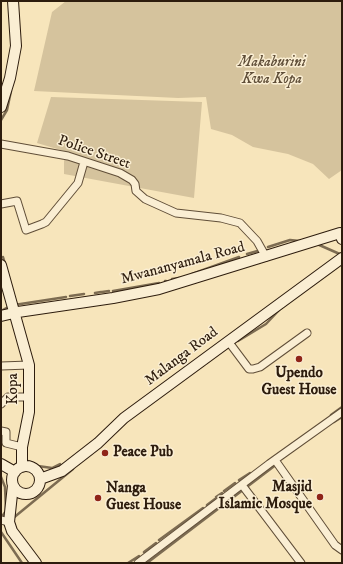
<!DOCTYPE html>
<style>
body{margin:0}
#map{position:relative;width:343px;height:564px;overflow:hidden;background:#f7e5bb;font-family:"IM FELL DW Pica",serif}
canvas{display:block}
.frame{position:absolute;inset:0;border:2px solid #2d1c0d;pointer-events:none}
</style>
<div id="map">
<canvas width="343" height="564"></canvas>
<div class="frame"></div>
</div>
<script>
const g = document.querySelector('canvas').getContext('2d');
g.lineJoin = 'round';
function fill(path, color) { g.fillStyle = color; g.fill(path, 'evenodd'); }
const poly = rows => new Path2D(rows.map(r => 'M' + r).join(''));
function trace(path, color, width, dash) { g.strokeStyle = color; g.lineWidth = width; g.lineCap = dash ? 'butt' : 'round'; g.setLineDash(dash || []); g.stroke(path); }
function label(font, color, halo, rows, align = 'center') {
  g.font = font + ' "IM FELL DW Pica",serif'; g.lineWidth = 3; g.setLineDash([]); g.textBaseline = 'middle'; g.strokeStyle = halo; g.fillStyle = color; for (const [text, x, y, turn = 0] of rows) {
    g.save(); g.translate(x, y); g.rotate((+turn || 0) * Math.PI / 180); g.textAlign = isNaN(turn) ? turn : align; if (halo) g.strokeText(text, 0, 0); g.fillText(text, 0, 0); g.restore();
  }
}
const green = poly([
 [66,1,342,1,342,170,329,179,313,164,288,154,253,147,232,135,211,129,206,97,178,98,34,91,52,12],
 [51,97,202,102,194,198,64,174,64,151,37,143]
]);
const stream = poly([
 [1,120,7,110,11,91],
 [317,244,342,255],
 [268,247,290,240,300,241],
 [247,254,261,250],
 [3,257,5,264],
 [192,274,239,257],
 [172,279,179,278],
 [165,281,166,281],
 [113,291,159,283],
 [102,292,109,291],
 [95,293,101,292],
 [70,296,84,294],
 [14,305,66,297],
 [1,311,10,306],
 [238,341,266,324,281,308],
 [331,415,342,407],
 [334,422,342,417],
 [26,460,38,466,52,468,60,464,61,468],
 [1,477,5,487,6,511,3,515],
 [239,480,250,473],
 [224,491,235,483],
 [216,497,222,493],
 [207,505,215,499],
 [12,519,73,469],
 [1,532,22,563],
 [159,540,203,508],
 [144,552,156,543],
 [128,563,139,556],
 [147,563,277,464]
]);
const street = poly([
 [1,144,68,156,120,173,132,180,135,184,136,191,145,199,176,213,221,218,240,223,257,241,266,257],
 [1,204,17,201,26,230,42,224,46,222,78,183,84,162],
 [228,341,249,369,253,369,260,367,307,333],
 [1,366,29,365],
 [1,404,8,397,30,397],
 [1,431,6,432,6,443,22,447],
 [275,460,335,545,342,550],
 [242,485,301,563],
 [1,520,9,522],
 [138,563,269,464,342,412]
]);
const secondary = poly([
 [1,107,10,78,16,46,13,1],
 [1,265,29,365,29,412,22,447,22,467],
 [1,316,18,312,113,298,159,289,340,233,342,239],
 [1,464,15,472],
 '12 480a14 14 0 1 1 28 0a14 14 0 1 1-28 0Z',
 [40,479,62,471,98,443,124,418,342,258],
 [13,485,9,522,12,531,36,563]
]);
const markers = [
 [299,359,4,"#8f2418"],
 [105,453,4,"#8f2418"],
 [320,497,4,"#8f2418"],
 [98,498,4,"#8f2418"]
];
const parkNames = [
 ["Makaburini",272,63],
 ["Kwa Kopa",272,80]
];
const streetNames = [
 ["Police Street",94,153,19],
 ["Mwananyamala Road",183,264,-15],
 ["Malanga Road",182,357,-37],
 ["Kopa",14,389,-90]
];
const poiNames = [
 ["Upendo",299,374,"center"],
 ["Guest House",299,391,"center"],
 ["Peace Pub",113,453],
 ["Masjid",312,488,"right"],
 ["Islamic Mosque",312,505,"right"],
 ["Nanga",106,489],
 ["Guest House",106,506]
];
fill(green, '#d5c39d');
trace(stream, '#7d6c52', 2.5);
trace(street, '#604e38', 9);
trace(secondary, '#2d1c0d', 12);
trace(street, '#faeed3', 7);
trace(secondary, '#faeed3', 10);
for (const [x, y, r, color] of markers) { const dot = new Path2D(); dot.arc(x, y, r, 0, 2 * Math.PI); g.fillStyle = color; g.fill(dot); trace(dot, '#faeed3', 1.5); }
label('italic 15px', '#5f4e38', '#faeed3', parkNames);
label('15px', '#2d1c0d', '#faeed3', streetNames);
label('bold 15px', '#2d1c0d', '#faeed3', poiNames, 'left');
</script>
